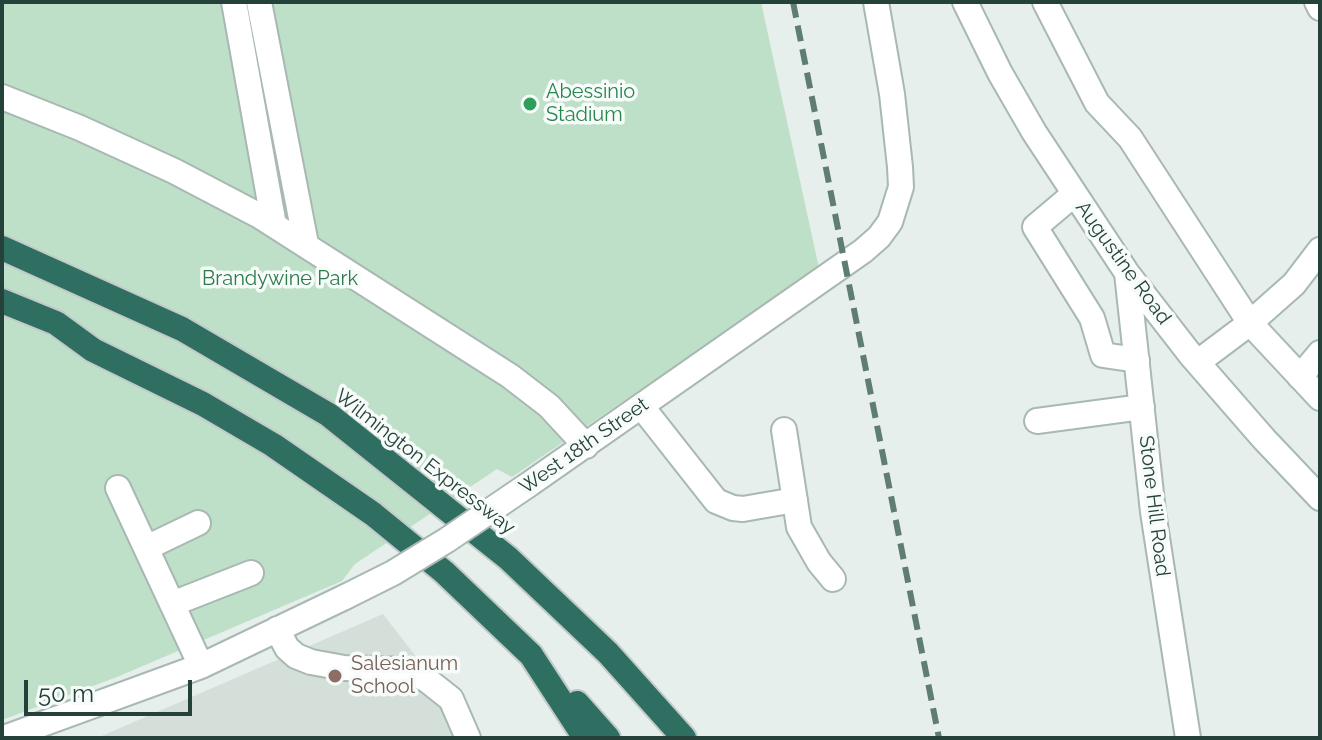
<!DOCTYPE html>
<style>
body{margin:0}
#map{position:relative;width:1322px;height:740px;overflow:hidden;background:#e6efeb;font-family:Raleway,sans-serif}
canvas{display:block}
.frame{position:absolute;inset:0;border:4px solid #24423a;pointer-events:none}
.scale{position:absolute;left:24px;top:680px;width:168px;height:36px;box-sizing:border-box;border:4px solid #24423a;border-top:0;padding-left:10px;font-size:24px;line-height:28px;white-space:nowrap;color:#24423a;-webkit-text-stroke:6px #f7fbf9;paint-order:stroke}
</style>
<div id="map">
<canvas width="1322" height="740"></canvas>
<div class="frame"></div>
<div class="scale">50 m</div>
</div>
<script>
const g = document.querySelector('canvas').getContext('2d');
g.lineJoin = 'round';
function fill(path, color) { g.fillStyle = color; g.fill(path, 'evenodd'); }
const poly = rows => new Path2D(rows.map(r => 'M' + r).join(''));
function trace(path, color, width, dash) { g.strokeStyle = color; g.lineWidth = width; g.lineCap = dash ? 'butt' : 'round'; g.setLineDash(dash || []); g.stroke(path); }
function label(font, color, halo, rows, align = 'center') {
  g.font = font + ' Raleway,sans-serif'; g.lineWidth = 7; g.setLineDash([]); g.textBaseline = 'middle'; g.strokeStyle = halo; g.fillStyle = color; for (const [text, x, y, turn = 0] of rows) {
    g.save(); g.translate(x, y); g.rotate((+turn || 0) * Math.PI / 180); g.textAlign = isNaN(turn) ? turn : align; if (halo) g.strokeText(text, 0, 0); g.fillText(text, 0, 0); g.restore();
  }
}
const built = poly([
 [383,614,479,738,97,738]
]);
const green = poly([
 [2,2,761,2,819,268,512,477,497,469,355,564,342,581,117,677,2,720]
]);
const minor = poly([
 [234,2,274,225],
 [259,2,306,244],
 [965,2,1000,73,1034,132,1127,273,1190,354,1264,439,1320,498],
 [1045,2,1097,103,1130,138,1250,323,1294,284,1320,250],
 [1317,2,1320,8],
 [2,97,80,128,174,171,258,215,510,376,549,406,586,446],
 [1073,195,1035,227,1092,318,1103,355,1137,360],
 [1127,273,1153,512,1188,738],
 [1198,362,1250,323,1320,398],
 [1300,377,1320,353],
 [642,407,716,501,733,508,743,509,795,500],
 [1037,421,1142,407],
 [784,430,799,527,819,562,833,579],
 [528,485,863,251,879,237,890,222,901,187,900,167,892,94,876,2],
 [118,488,201,666],
 [146,548,198,523],
 [172,604,251,573],
 [277,629,287,648,296,656,311,662,344,668,406,670,427,680,451,699,468,738],
 [4,738,201,666,345,597]
]);
const highway = poly([
 [2,248,182,329,329,415,508,558,608,653,684,738],
 [2,301,56,323,93,350,203,404,273,445,373,514,444,572,531,655,585,738],
 [577,703,608,738]
]);
const rail = poly([
 [793,2,939,738]
]);
const minorBridge = poly([
 [345,597,393,573,447,540,528,485]
]);
const markers = [
 [530,104,8,"#2e9e5b"],
 [335,676,8,"#8d6e63"]
];
const leisureNames = [
 ["Abessinio",546,92],
 ["Stadium",546,115]
];
const streetNames = [
 ["Augustine Road",1123,263,54],
 ["West 18th Street",584,446,-35],
 ["Wilmington Expressway",425,462,38],
 ["Stone Hill Road",1154,506,83]
];
const parkNames = [
 ["Brandywine Park",280,279]
];
const educationNames = [
 ["Salesianum",351,664],
 ["School",351,687]
];
fill(built, '#d4dfda');
fill(green, '#bfe0c8');
trace(minor, '#a8b8b2', 28);
trace(highway, '#c2cac8', 28);
trace(minor, '#fff', 24);
trace(highway, '#2f6f62', 24);
trace(rail, '#5f7d75', 6, [16, 8]);
trace(minorBridge, '#a8b8b2', 28, []);
trace(minorBridge, '#fff', 24);
for (const [x, y, r, color] of markers) { const dot = new Path2D(); dot.arc(x, y, r, 0, 2 * Math.PI); g.fillStyle = color; g.fill(dot); trace(dot, '#f7fbf9', 3); }
label('20px', '#27864d', '#f7fbf9', leisureNames, 'left');
label('20px', '#24423a', '#f7fbf9', streetNames);
label('20px', '#2d7a4b', '#f7fbf9', parkNames);
label('20px', '#785e54', '#f7fbf9', educationNames, 'left');
</script>
